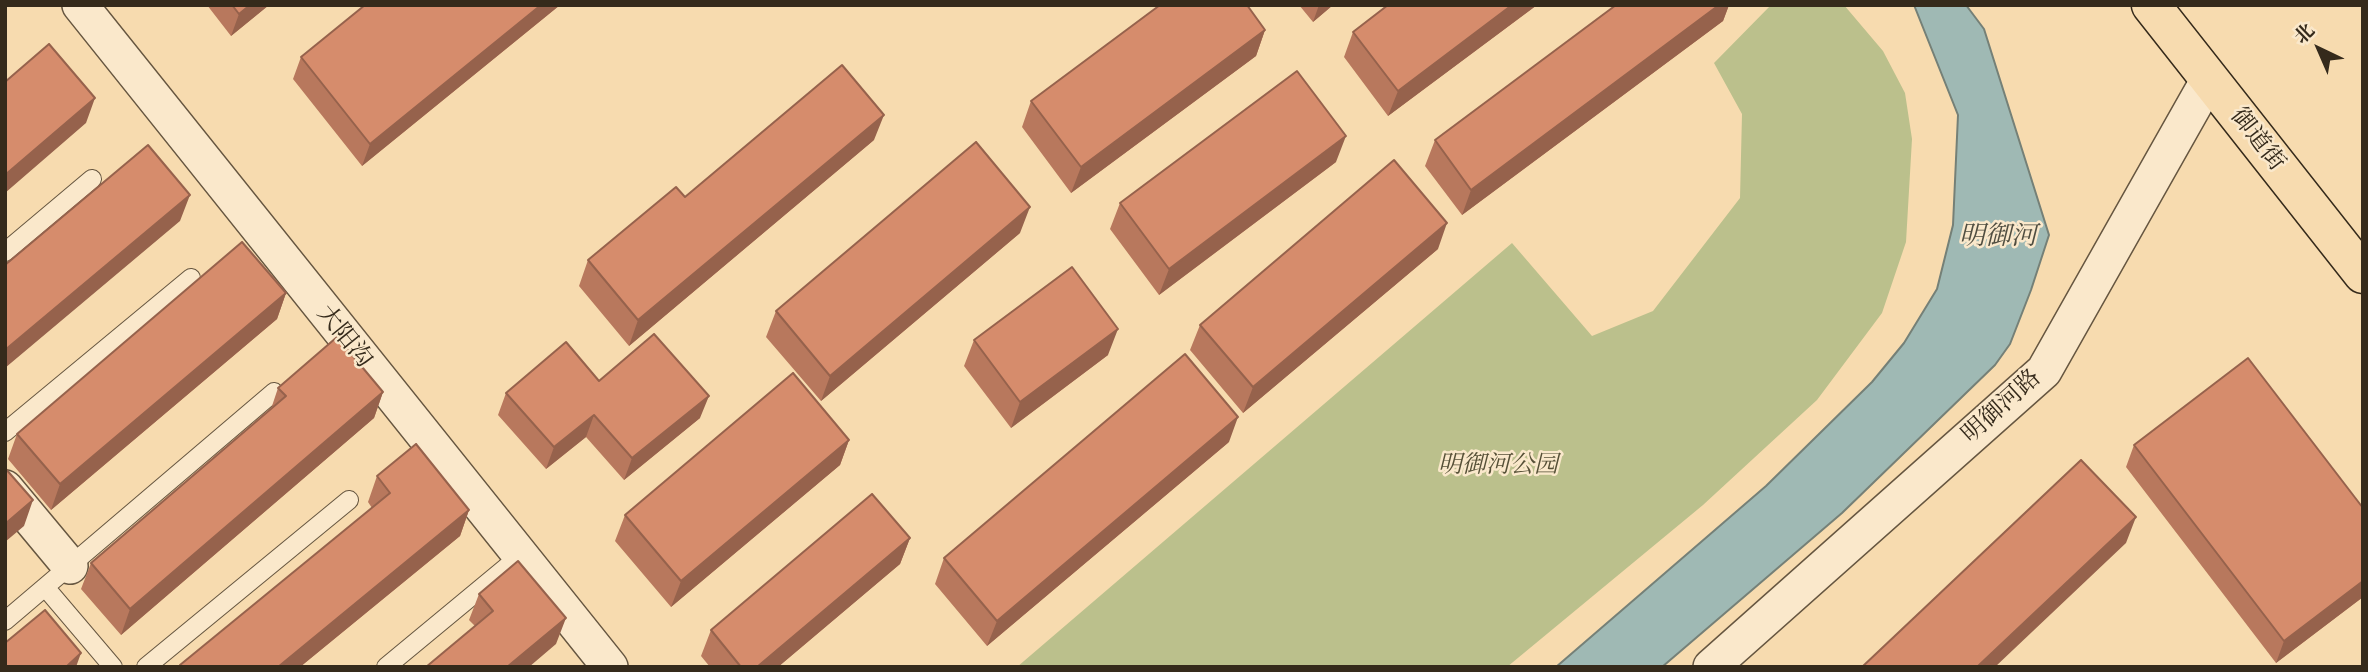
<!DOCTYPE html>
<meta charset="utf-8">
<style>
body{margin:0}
#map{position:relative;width:2368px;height:672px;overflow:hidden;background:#f7dbaf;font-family:Alegreya,"Noto Serif SC",serif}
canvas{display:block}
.frame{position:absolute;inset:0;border:7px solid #352a1b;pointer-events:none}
.north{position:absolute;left:2284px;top:14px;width:70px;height:70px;-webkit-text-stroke:5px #fae8cb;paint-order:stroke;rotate:316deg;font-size:19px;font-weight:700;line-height:28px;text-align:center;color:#352a1b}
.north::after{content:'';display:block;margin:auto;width:24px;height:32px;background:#352a1b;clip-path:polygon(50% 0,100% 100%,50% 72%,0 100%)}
</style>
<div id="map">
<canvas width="2368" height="672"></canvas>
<div class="frame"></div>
<div class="north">北</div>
</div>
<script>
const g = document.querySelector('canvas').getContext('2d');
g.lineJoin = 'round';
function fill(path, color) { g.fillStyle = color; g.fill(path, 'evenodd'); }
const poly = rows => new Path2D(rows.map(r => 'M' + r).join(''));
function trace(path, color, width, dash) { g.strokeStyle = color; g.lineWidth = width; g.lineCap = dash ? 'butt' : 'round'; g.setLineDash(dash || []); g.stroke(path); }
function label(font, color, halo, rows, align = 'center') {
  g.font = font + ' Alegreya,"Noto Serif SC",serif'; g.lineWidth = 5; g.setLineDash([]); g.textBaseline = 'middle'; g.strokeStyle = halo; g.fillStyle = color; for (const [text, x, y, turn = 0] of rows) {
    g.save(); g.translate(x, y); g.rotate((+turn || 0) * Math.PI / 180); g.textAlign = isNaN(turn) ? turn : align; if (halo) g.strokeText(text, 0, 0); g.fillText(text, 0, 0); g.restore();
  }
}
const green = poly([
 [1771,5,1844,5,1883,51,1905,93,1912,139,1906,242,1882,313,1817,400,1703,505,1507,667,1017,667,1512,243,1592,336,1653,311,1740,198,1742,114,1714,63]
]);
const water = poly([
 [1914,5,1966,5,1984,29,2049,235,2031,290,2010,344,1995,365,1842,513,1662,667,1556,667,1766,486,1872,382,1904,343,1937,289,1953,225,1958,115,1914,5]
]);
const service = poly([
 [5,252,92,179],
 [5,432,191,278],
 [45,587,274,392],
 [5,621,45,587,113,667],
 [146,667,349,500],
 [386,667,520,556]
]);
const minor = poly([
 [80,5,610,667],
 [5,488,70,566],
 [1711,667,2044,371,2209,79]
]);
const primary = poly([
 [2151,5,2363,274]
]);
const wall = poly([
 [207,5,269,5,231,36],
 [365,5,560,5,362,166,293,79,301,57],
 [1299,5,1333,5,1313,22],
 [1537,5,1388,116,1344,57,1353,32],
 [1616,5,1729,5,1723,21,1462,215,1425,166,1435,140],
 [1265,30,1256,56,1071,193,1022,127,1031,101],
 [874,140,629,346,579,286,588,260,685,197],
 [1336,162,1159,295,1110,229,1120,203],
 [1020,233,821,401,766,337,776,311],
 [1438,249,1243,413,1190,350,1200,325],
 [286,293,277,319,51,510,8,459,17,434],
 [974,340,1108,355,1011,428,964,366],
 [599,381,700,418,624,480,586,437,546,469,498,415,506,393],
 [278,388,383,392,374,418,121,635,81,589,91,563,271,409],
 [849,440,840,465,671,607,615,541,625,515],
 [1229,442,987,646,935,584,944,558],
 [2134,445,2363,508,2363,597,2276,663,2126,467],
 [377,476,469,510,460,536,300,667,180,667,372,508,368,502],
 [910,538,900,564,778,667,710,667,701,656,711,630],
 [479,594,556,644,475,626,469,620]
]);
const shadedWall = poly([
 [250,5,269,5,231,36,239,14],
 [541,5,560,5,362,166,370,144],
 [1319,5,1333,5,1313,22],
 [1512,5,1537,5,1388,116,1398,91],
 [1719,5,1729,5,1723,21,1462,215,1471,190],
 [1265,30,1256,56,1071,193,1081,167],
 [95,98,86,123,5,193,5,175],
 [884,115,874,140,629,346,638,320],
 [1346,136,1336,162,1159,295,1169,269],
 [190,195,180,221,5,368,5,350],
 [1030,207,1020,233,821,401,830,376],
 [1447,223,1438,249,1243,413,1253,387],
 [286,293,277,319,51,510,60,484],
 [1118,329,1108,355,1011,428,1020,402],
 [383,392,374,418,121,635,130,609],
 [709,396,700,418,624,480,632,458],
 [594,415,586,437,546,469,554,447],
 [1238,417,1229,442,987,646,997,621],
 [849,440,840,465,671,607,681,581],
 [33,500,24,526,5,542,5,524],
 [469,510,460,536,300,667,278,667],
 [2136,517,2126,543,1995,667,1977,667],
 [910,538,900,564,778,667,757,667],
 [2363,581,2363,597,2276,663,2284,641],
 [566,618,556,644,529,667,507,667],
 [81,653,76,667,66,667]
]);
const building = poly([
 [232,5,250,5,239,14,232,5],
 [365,5,541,5,370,144,301,57,365,5],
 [1160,5,1247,5,1265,30,1081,167,1031,101,1160,5],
 [1388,5,1512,5,1398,91,1353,32,1388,5],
 [1616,5,1719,5,1471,190,1435,140,1616,5],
 [49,44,95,98,5,175,5,82,49,44],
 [842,65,884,115,638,320,588,260,676,187,685,197,842,65],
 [1297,71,1346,136,1169,269,1120,203,1297,71],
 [976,142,1030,207,830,376,776,311,976,142],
 [148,145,190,195,5,350,5,265,148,145],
 [1394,160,1447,223,1253,387,1200,325,1394,160],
 [242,242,286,293,60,484,17,434,242,242],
 [1072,267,1118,329,1020,402,974,340,1072,267],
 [654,334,709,396,632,458,594,415,554,447,506,393,566,342,599,381,654,334],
 [337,337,383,392,130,609,91,563,286,396,278,388,337,337],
 [1185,354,1238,417,997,621,944,558,1185,354],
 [2248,358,2363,508,2363,581,2284,641,2134,445,2248,358],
 [793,373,849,440,681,581,625,515,793,373],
 [416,444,469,510,278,667,182,667,180,665,390,493,377,476,416,444],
 [2081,460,2136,517,1977,667,1862,667,2081,460],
 [5,468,33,500,5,524,5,468],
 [872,494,910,538,757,667,741,667,711,630,872,494],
 [518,561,566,618,507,667,426,667,493,611,479,594,518,561],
 [45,610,81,653,66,667,5,667,5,643,45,610]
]);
const streetNames = [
 ["御道街",2257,140,52],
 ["大阳沟",344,337,51],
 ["明御河路",2002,407,-42]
];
const parkNames = [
 ["明御河公园",1498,466]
];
const waterNames = [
 ["明御河",1998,238]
];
fill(green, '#bbc08c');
fill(water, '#9fb9b4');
trace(water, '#758077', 2);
trace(service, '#665640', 20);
trace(minor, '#665640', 38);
trace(primary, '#352a1b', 41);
trace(service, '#fae8cb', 18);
trace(minor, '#fae8cb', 35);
trace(primary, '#f7dbaf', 38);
fill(wall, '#b8785d');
fill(shadedWall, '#96624c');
fill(building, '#d68c6c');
trace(building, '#96624c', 2);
label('24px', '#352a1b', '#fae8cb', streetNames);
label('italic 24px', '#565037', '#fae8cb', parkNames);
label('italic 26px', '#504e41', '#fae8cb', waterNames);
</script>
